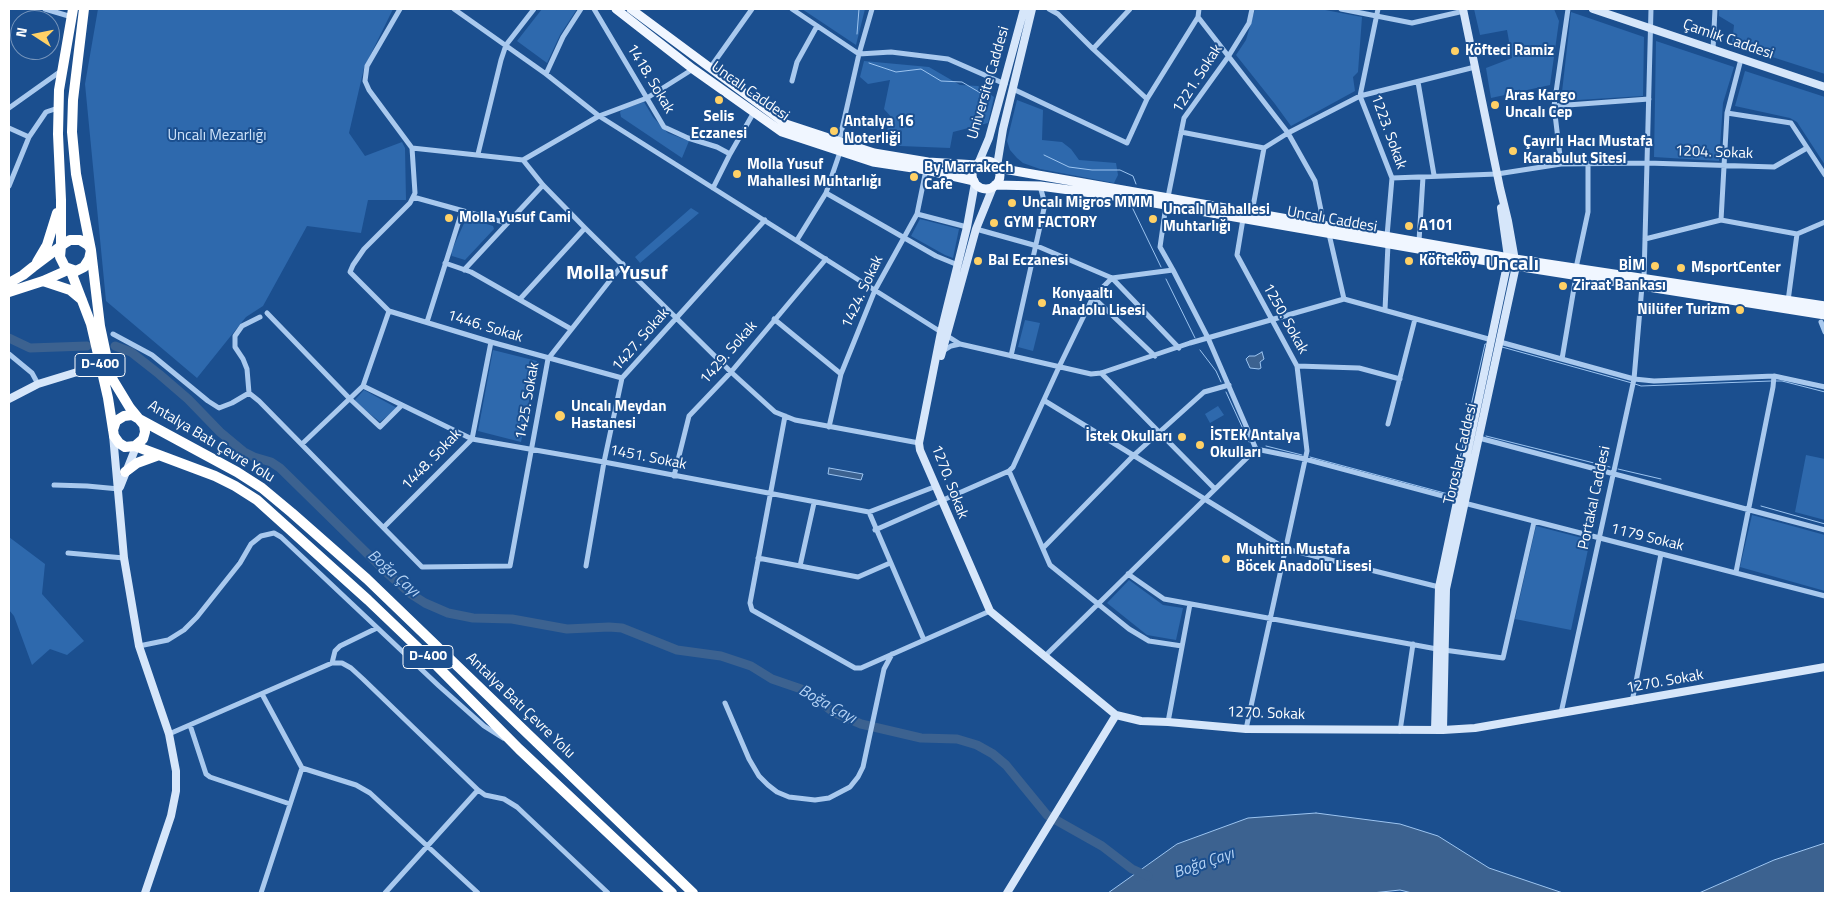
<!DOCTYPE html>
<meta charset="utf-8">
<style>
body{margin:0}
#map{position:relative;width:1834px;height:902px;overflow:hidden;background:#1b4f8f;font-family:"Titillium Web",sans-serif}
canvas{display:block}
.frame{position:absolute;inset:0;border:10px solid #fff;pointer-events:none}
.north{position:absolute;left:10px;top:10px;width:50px;height:50px;box-sizing:border-box;background:#1b4f8f;border:1px solid #7695bc;border-radius:50%;rotate:281deg;font-size:14px;font-weight:700;line-height:20px;text-align:center;color:#fff}
.north::after{content:'';display:block;margin:auto;width:18px;height:22px;background:#ffd166;clip-path:polygon(50% 0,100% 100%,50% 72%,0 100%)}
</style>
<div id="map">
<canvas width="1834" height="902"></canvas>
<div class="frame"></div>
<div class="north">N</div>
</div>
<script>
const g = document.querySelector('canvas').getContext('2d');
g.lineJoin = 'round';
function fill(path, color) { g.fillStyle = color; g.fill(path, 'evenodd'); }
const poly = rows => new Path2D(rows.map(r => 'M' + r).join(''));
function trace(path, color, width, dash) { g.strokeStyle = color; g.lineWidth = width; g.lineCap = dash ? 'butt' : 'round'; g.setLineDash(dash || []); g.stroke(path); }
function label(font, color, halo, rows, align = 'center') {
  g.font = font + ' "Titillium Web",sans-serif'; g.lineWidth = 4; g.setLineDash([]); g.textBaseline = 'middle'; g.strokeStyle = halo; g.fillStyle = color; for (const [text, x, y, turn = 0] of rows) {
    g.save(); g.translate(x, y); g.rotate((+turn || 0) * Math.PI / 180); g.textAlign = isNaN(turn) ? turn : align; if (halo) g.strokeText(text, 0, 0); g.fillText(text, 0, 0); g.restore();
  }
}
const green = poly([
 [98,9,393,9,364,68,349,133,365,156,402,142,405,148,406,200,368,200,361,233,307,226,263,306,246,317,197,378,106,301,85,84],
 [542,9,577,9,560,35,547,63,517,41],
 [802,9,865,9,856,45],
 [1255,9,1320,9,1362,17,1358,72,1353,77,1355,91,1291,126,1275,104,1236,55,1246,40],
 [1474,9,1554,9,1559,21,1550,85,1491,98,1486,68,1512,58,1507,30,1480,35],
 [1719,9,1825,9,1825,74,1732,44,1734,25,1719,16],
 [1571,12,1644,37,1643,96,1561,101],
 [1656,41,1734,67,1723,103,1719,161,1654,157],
 [864,61,929,67,960,85,978,86,994,97,988,123,953,132,950,148,900,146,885,135,892,118,884,109,890,80,868,84,860,77],
 [1745,71,1825,97,1825,165,1797,122,1790,118,1735,106],
 [1017,100,1043,110,1042,140,1062,142,1071,149,1079,160,1116,163,1118,175,1114,183,1040,169,1023,163,1017,158,1010,150,1007,141],
 [644,102,653,117,662,127,668,133,689,141,682,158,621,117,620,112,623,109],
 [691,208,699,213,640,263,635,257],
 [468,218,493,226,494,229,465,260,452,256,451,252,466,219],
 [920,219,959,229,953,258,945,255,911,236],
 [1025,320,1040,323,1033,351,1018,347],
 [493,350,537,361,521,442,478,431],
 [364,390,397,408,380,422,354,401],
 [1218,406,1224,415,1210,423,1205,414],
 [1806,455,1825,459,1825,520,1795,512],
 [1752,515,1825,535,1825,591,1740,567],
 [1536,526,1590,540,1571,630,1515,619],
 [9,537,45,564,42,594,84,641,67,655,50,649,32,665,14,616,9,610],
 [1129,580,1163,605,1183,608,1176,640,1147,635,1107,603]
]);
const water = poly([
 [1262,352,1264,359,1260,362,1261,368,1259,369,1250,368,1246,359,1249,356,1255,356,1262,352],
 [829,468,863,474,861,480,828,474,829,468],
 [1316,813,1400,824,1438,836,1489,868,1563,893,1412,893,1400,890,1372,893,1108,893,1177,844,1248,818,1316,813],
 [1825,843,1825,893,1699,893,1774,860,1825,843]
]);
const stream = poly([
 [857,34,859,9],
 [869,63,896,72,921,69,941,81,962,82,989,98],
 [1044,155,1069,167,1092,170,1120,170,1133,176,1136,184],
 [1132,207,1161,267],
 [1166,279,1195,338],
 [1502,347,1632,383],
 [1200,350,1216,371,1221,382],
 [1775,381,1782,381,1825,392],
 [1635,384,1641,386,1771,381],
 [1226,392,1249,442],
 [1465,432,1485,344,1486,344],
 [1486,436,1610,467],
 [1266,446,1302,455],
 [1310,457,1452,495,1464,440],
 [1618,469,1661,479],
 [1761,506,1825,524]
]);
const river = poly([
 [9,338,30,348,87,346],
 [115,346,131,352,159,374,188,399,220,432,244,452,254,457,271,462,280,468,386,572,411,594,425,603,448,613,473,618,512,619,567,629,609,627,622,628,677,650,721,656,751,666,772,679,807,691,833,712,861,724,921,738,957,739,977,745,993,754,1006,765,1047,815,1102,846,1132,869,1148,876]
]);
const street = poly([
 [45,9,72,17],
 [400,9,367,66,365,81,369,90,412,148,415,193,410,203,364,249,353,265,350,272,389,311,491,342,622,378],
 [454,9,546,74,599,116,960,344,1091,374,1101,373,1190,343,1344,299,1492,340],
 [594,9,664,127,688,138,717,147,730,154],
 [792,9,859,54,891,52,948,59,1005,84],
 [1049,9,1058,14,1093,49,1147,99],
 [1341,9,1412,23,1464,11],
 [1378,9,1360,96,1392,178,1387,236],
 [1198,17,1288,133,1315,181,1324,225],
 [1093,49,1130,9],
 [1713,50,1715,9],
 [710,68,752,9],
 [546,74,563,37,581,9],
 [792,81,797,62,817,26],
 [1418,82,1434,175],
 [1013,89,1127,143,1147,99,1198,17,1199,9],
 [1554,106,1649,99],
 [9,108,61,71],
 [1727,113,1791,123,1825,175],
 [9,128,29,137],
 [1181,132,1264,148],
 [839,142,859,54,872,9],
 [412,148,523,160,543,185,585,228,731,372,775,412,795,420,919,443],
 [478,154,501,60,506,45,534,9],
 [523,160,599,116,647,98,693,69],
 [1561,164,1554,106,1568,9],
 [1392,178,1497,174,1561,164,1647,163,1774,167,1807,148],
 [9,186,29,137,46,112,58,108],
 [713,188,730,154,754,112],
 [826,193,936,256,958,265],
 [413,197,507,223],
 [1168,197,1184,118,1228,57,1249,23,1252,9],
 [1166,205,1160,247,1173,270,1208,338,1256,449],
 [1252,212,1264,148,1288,133,1360,96,1475,67],
 [917,214,967,227],
 [1243,219,1237,255,1297,366,1307,451,1246,729],
 [1721,220,1727,113,1741,59],
 [976,229,1037,246,1112,278,1173,270],
 [1329,234,1344,299],
 [1645,239,1721,220,1797,234],
 [797,240,826,193,840,152],
 [1419,241,1423,177],
 [445,263,471,272,571,329],
 [1576,268,1588,212,1588,164],
 [464,270,543,185],
 [1644,278,1651,9],
 [1093,297,1155,356],
 [520,299,585,228],
 [1788,301,1797,234,1825,222],
 [1385,310,1388,244],
 [267,313,350,399,380,427,402,405],
 [774,319,841,374],
 [427,322,462,211],
 [1821,322,1825,332],
 [113,334,152,355,208,401,219,408,232,403,249,393,259,401,422,567,510,566,548,359,623,264],
 [1500,342,1634,379,1654,381,1774,376,1825,387],
 [943,351,951,346,960,344],
 [9,354,32,373,38,384],
 [1011,356,1045,204,1040,186],
 [1562,359,1576,276],
 [1297,366,1359,368,1400,379],
 [1101,373,1215,489],
 [363,386,472,439,604,462,869,512,934,487],
 [249,393,247,369,243,359,235,347,235,336,242,326,260,317],
 [1045,401,1286,549,1439,587],
 [785,416,750,603,752,610,855,668,861,668,990,611],
 [1388,424,1415,319],
 [829,427,841,374,875,290,917,214,926,170],
 [1479,438,1825,530],
 [302,444,363,386,389,311],
 [1009,471,1050,565,1129,629,1149,641,1182,646],
 [674,476,689,416,731,372,826,259],
 [54,485,87,486,119,489],
 [1464,503,1825,596],
 [869,512,924,640],
 [384,527,472,439,491,342],
 [875,530,1009,471,1013,467,1059,367,1093,297,1112,278,1179,348],
 [1043,548,1134,455,1204,392,1229,385],
 [68,553,124,558],
 [758,558,858,577,890,563],
 [586,566,604,462,622,378,765,220],
 [800,566,814,503],
 [1736,572,1773,387,1774,376],
 [1128,574,1164,599,1437,649],
 [139,646,168,640,184,630,197,617,240,563,251,544,261,536,274,533,281,537,439,686,484,726,503,738],
 [1444,650,1503,658,1534,522],
 [1044,657,1256,449,1305,459,1458,500],
 [332,663,335,651,340,646,377,628],
 [262,694,302,768,356,785,370,793,478,893],
 [1632,702,1661,554],
 [725,703,749,759,759,776,768,785,777,792,789,797,815,800,829,798,850,787,858,777,863,767,884,669,892,654],
 [1561,713,1634,379,1642,286],
 [1168,722,1190,604],
 [190,725,206,774,210,777,290,804],
 [1400,731,1413,644],
 [169,734,332,663,342,663,351,668,363,679,478,790,485,795,504,799,517,807,608,893],
 [261,893,302,768],
 [385,893,478,790]
]);
const secondary = poly([
 [1593,9,1825,87],
 [978,164,989,138,1024,9],
 [997,166,1003,129,1032,9],
 [975,183,967,227,941,332,919,443,920,450,990,611,1116,715,1141,721,1168,722,1246,729,1443,730,1475,728,1825,667],
 [941,356,976,229,993,187],
 [9,399,38,384,100,365],
 [113,435,124,558,139,646,169,734,176,771,176,791,171,816,145,893],
 [120,487,134,452,135,446],
 [1435,730,1439,587,1507,265,1508,257,1501,208],
 [1443,730,1446,589,1516,266,1508,221,1500,188,1463,9],
 [1007,893,1116,715]
]);
const primary = poly([
 [616,9,693,69,782,132,873,162,926,170,974,181],
 [631,9,786,124,874,153,928,162,977,165],
 '972 175a14 14 0 1 1 28 0a14 14 0 1 1-28 0Z',
 [998,168,1515,259,1825,306],
 [995,185,1040,186,1114,196,1516,266,1825,315]
]);
const highway = poly([
 [84,9,73,100,72,132,76,174,91,250,100,326,107,359,113,380,130,408,139,419,237,472,262,488,292,513,367,579,693,893],
 [37,262,47,245,57,213],
 [43,281,70,290,82,300],
 [9,283,23,275,33,267,65,243,70,240,80,240,88,245,91,250,89,259,84,267,76,271,65,267,60,257,61,246,61,200,58,134,59,90,73,9],
 [9,292,43,281,70,269,91,324,108,398,114,436,119,443,125,447,135,446,215,476,235,486,257,500,368,600,437,666,519,749,672,893],
 [113,430,116,421,124,416,132,415,139,419,144,425,145,432,143,439,135,446],
 [125,472,137,463,159,455]
]);
const markers = [
 [1455,51,5,"#ffd166"],
 [719,100,5,"#ffd166"],
 [1495,105,5,"#ffd166"],
 [834,131,5,"#ffd166"],
 [1513,151,5,"#ffd166"],
 [737,174,5,"#ffd166"],
 [914,177,5,"#ffd166"],
 [1012,203,5,"#ffd166"],
 [449,218,5,"#ffd166"],
 [1153,219,5,"#ffd166"],
 [994,223,5,"#ffd166"],
 [1409,226,5,"#ffd166"],
 [978,261,5,"#ffd166"],
 [1409,261,5,"#ffd166"],
 [1655,266,5,"#ffd166"],
 [1681,268,5,"#ffd166"],
 [1563,286,5,"#ffd166"],
 [1042,303,5,"#ffd166"],
 [1740,310,5,"#ffd166"],
 [560,416,6,"#ffd166"],
 [1182,437,5,"#ffd166"],
 [1200,445,5,"#ffd166"],
 [1226,559,5,"#ffd166"]
];
const shields = [
 [100,365,50],
 [428,657,50]
];
const shieldNames = [
 ["D-400",100,365],
 ["D-400",428,657]
];
const streetNames = [
 ["Çamlık Caddesi",1728,40,19],
 ["1418. Sokak",650,79,59],
 ["1221. Sokak",1198,79,-57],
 ["Universite Caddesi",989,83,-74],
 ["Uncalı Caddesi",750,92,35],
 ["1223. Sokak",1388,132,70],
 ["1204. Sokak",1714,153,2],
 ["Uncalı Caddesi",1332,220,10],
 ["1424. Sokak",863,292,-65],
 ["1250. Sokak",1285,319,61],
 ["1446. Sokak",485,327,17],
 ["1427. Sokak",641,340,-49],
 ["1429. Sokak",729,353,-49],
 ["1425. Sokak",528,401,-80],
 ["Antalya Batı Çevre Yolu",211,442,31],
 ["Toroslar Caddesi",1461,454,-77],
 ["1451. Sokak",648,458,11],
 ["1448. Sokak",432,460,-46],
 ["1270. Sokak",949,482,69],
 ["Portakal Caddesi",1595,498,-78],
 ["1179 Sokak",1647,538,14],
 ["1270. Sokak",1665,682,-10],
 ["Antalya Batı Çevre Yolu",520,706,44],
 ["1270. Sokak",1266,714,2]
];
const poiNames = [
 ["Köfteci Ramiz",1465,51],
 ["Aras Kargo",1505,96],
 ["Uncalı Cep",1505,113],
 ["Selis",719,117,"center"],
 ["Eczanesi",719,134,"center"],
 ["Antalya 16",844,122],
 ["Noterliği",844,139],
 ["Çayırlı Hacı Mustafa",1523,142],
 ["Karabulut Sitesi",1523,159],
 ["Molla Yusuf",747,165],
 ["Mahallesi Muhtarlığı",747,182],
 ["By Marrakech",924,168],
 ["Cafe",924,185],
 ["Uncalı Migros MMM",1022,203],
 ["Uncalı Mahallesi",1163,210],
 ["Muhtarlığı",1163,227],
 ["Molla Yusuf Cami",459,218],
 ["GYM FACTORY",1004,223],
 ["A101",1419,226],
 ["Bal Eczanesi",988,261],
 ["Köfteköy",1419,261],
 ["BİM",1645,266,"right"],
 ["MsportCenter",1691,268],
 ["Ziraat Bankası",1573,286],
 ["Konyaaltı",1052,294],
 ["Anadolu Lisesi",1052,311],
 ["Nilüfer Turizm",1730,310,"right"],
 ["Uncalı Meydan",571,407],
 ["Hastanesi",571,424],
 ["İSTEK Antalya",1210,436],
 ["Okulları",1210,453],
 ["İstek Okulları",1172,437,"right"],
 ["Muhittin Mustafa",1236,550],
 ["Böcek Anadolu Lisesi",1236,567]
];
const parkNames = [
 ["Uncalı Mezarlığı",217,136]
];
const waterNames = [
 ["Boğa Çayı",393,574,41],
 ["Boğa Çayı",827,705,29],
 ["Boğa Çayı",1204,864,-19]
];
const districtNames = [
 ["Uncalı",1512,265],
 ["Molla Yusuf",617,274]
];
fill(green, '#2e69ad');
fill(water, '#3c6290');
trace(water, '#9cc4f0', 1);
trace(stream, '#9cc4f0', 1);
trace(river, '#3c6290', 9);
trace(street, '#a9c9ee', 5);
trace(secondary, '#d6e6fa', 8);
trace(primary, '#f0f6ff', 9);
trace(highway, '#fff', 10);
for (const [x, y, r, color] of markers) { const dot = new Path2D(); dot.arc(x, y, r, 0, 2 * Math.PI); g.fillStyle = color; g.fill(dot); trace(dot, '#1b4f8f', 2); }
for (const [x, y, w] of shields) { const box = new Path2D(); box.roundRect(x - w / 2, y - 11.5, w, 23, 4); g.fillStyle = '#1b4f8f'; g.fill(box); trace(box, '#fff', 1); }
label('bold 14px', '#fff', null, shieldNames);
label('15px', '#fff', '#1b4f8f', streetNames);
label('bold 15px', '#fff', '#1b4f8f', poiNames, 'left');
label('15px', '#cfe3fa', '#1b4f8f', parkNames);
label('italic 16px', '#b5d3f5', '#1b4f8f', waterNames);
label('bold 20px', '#fff', '#1b4f8f', districtNames);
</script>
